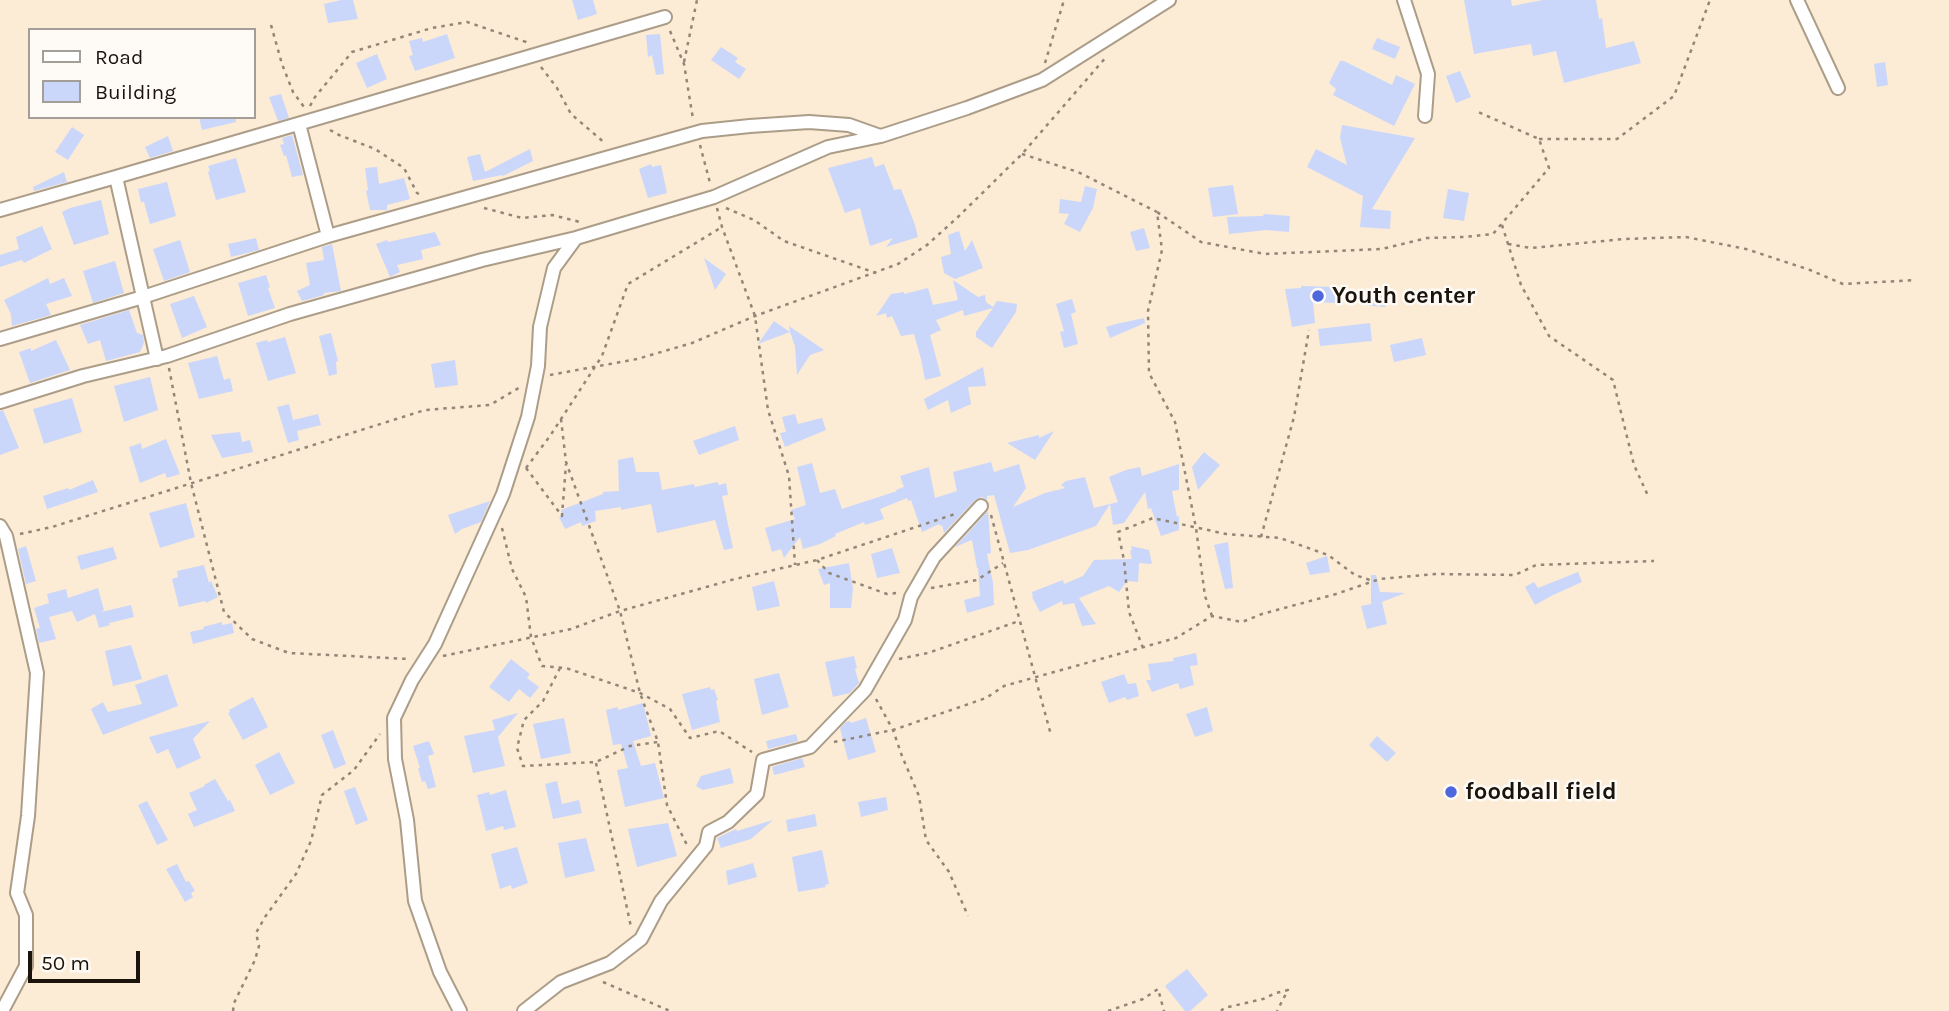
<!DOCTYPE html>
<style>
body{margin:0}
#map{position:relative;width:1949px;height:1011px;overflow:hidden;background:#fcebd5;font-family:Karla,sans-serif}
canvas{display:block}
.legend{position:absolute;left:28px;top:28px;width:228px;height:91px;box-sizing:border-box;background:#fefbf6;border:2px solid #a39f98;margin:0;padding:9px 12px;list-style:none;font-size:21px;color:#1a140c}
.legend li{display:flex;align-items:center;gap:14px;height:35px}
.legend b{width:35px;border:2px solid #a39f98}
.scale{position:absolute;left:28px;top:951px;width:112px;height:32px;box-sizing:border-box;border:4px solid #1a140c;border-top:0;padding-left:9px;font-size:21px;line-height:24px;white-space:nowrap;color:#1a140c;-webkit-text-stroke:5px #fefbf6;paint-order:stroke}
</style>
<div id="map">
<canvas width="1949" height="1011"></canvas>
<ul class="legend">
<li><b style="height:9px;background:#fff"></b>Road</li>
<li><b style="height:19px;background:#cad7fb"></b>Building</li>
</ul>
<div class="scale">50 m</div>
</div>
<script>
const g = document.querySelector('canvas').getContext('2d');
g.lineJoin = 'round';
function fill(path, color) { g.fillStyle = color; g.fill(path, 'evenodd'); }
const poly = rows => new Path2D(rows.map(r => 'M' + r).join(''));
function trace(path, color, width, dash) { g.strokeStyle = color; g.lineWidth = width; g.lineCap = dash ? 'butt' : 'round'; g.setLineDash(dash || []); g.stroke(path); }
function label(font, color, halo, rows, align = 'center') {
  g.font = font + ' Karla,sans-serif'; g.lineWidth = 5; g.setLineDash([]); g.textBaseline = 'middle'; g.strokeStyle = halo; g.fillStyle = color; for (const [text, x, y, turn = 0] of rows) {
    g.save(); g.translate(x, y); g.rotate((+turn || 0) * Math.PI / 180); g.textAlign = isNaN(turn) ? turn : align; if (halo) g.strokeText(text, 0, 0); g.fillText(text, 0, 0); g.restore();
  }
}
const building = poly([
 [341,0,353,0,358,19,328,23,324,4],
 [572,0,593,0,597,14,578,20],
 [1464,0,1511,0,1512,6,1543,0,1596,0,1599,19,1602,18,1606,48,1634,41,1641,63,1564,83,1556,51,1533,56,1531,44,1474,54],
 [447,34,455,58,415,71,409,56,413,55,409,41,422,38,423,42],
 [660,34,664,74,656,75,652,55,648,57,646,35],
 [1377,38,1400,47,1395,59,1372,49],
 [721,47,738,58,735,62,746,69,739,79,711,60],
 [377,54,387,79,367,88,356,63],
 [1340,61,1344,61,1392,85,1396,75,1415,84,1394,126,1333,95,1336,89,1329,83],
 [1885,62,1888,85,1877,87,1874,64],
 [1460,71,1471,97,1456,103,1446,76],
 [281,94,289,118,278,121,269,97],
 [199,117,236,117,236,122,202,130],
 [1342,125,1415,138,1372,209,1391,211,1390,229,1360,227,1363,196,1307,167,1316,149,1347,165,1340,138],
 [72,127,84,135,68,160,55,152],
 [292,135,303,175,292,177,286,155,284,156,280,145,284,144,282,138],
 [168,136,173,151,150,158,145,147],
 [530,149,533,161,503,176,502,175,473,181,467,157,480,154,485,172],
 [872,157,875,167,884,164,894,190,901,189,915,225,918,237,886,247,893,238,870,246,860,208,845,213,828,168],
 [236,158,246,192,216,200,208,172,210,171,208,166],
 [651,164,652,167,661,165,667,193,648,198,639,169],
 [377,167,379,184,404,178,410,199,387,205,387,210,370,210,366,191,368,190,365,168],
 [64,172,67,182,34,191,33,187],
 [167,182,176,216,150,224,144,202,141,202,138,189],
 [1233,185,1238,214,1213,217,1208,188],
 [1085,186,1097,189,1093,208,1080,232,1064,224,1069,214,1059,213,1060,199,1081,202],
 [1448,189,1469,193,1464,221,1443,218],
 [101,200,109,234,74,245,62,212,70,208],
 [1264,214,1290,216,1289,232,1266,230,1229,234,1227,217,1263,216],
 [42,226,52,249,24,263,22,260,0,267,0,255,19,249,16,237],
 [1144,228,1150,248,1136,251,1130,232],
 [959,231,965,251,972,240,983,268,955,279,944,273,941,257,951,254,948,235],
 [435,232,441,245,421,250,423,259,397,265,400,272,390,277,376,244,387,240,388,242],
 [256,238,259,250,231,257,228,244],
 [180,240,190,272,164,281,153,249],
 [332,244,341,291,324,293,324,295,302,301,297,291,310,285,306,263,324,260,322,247],
 [704,258,726,274,715,290],
 [115,261,124,293,93,303,83,271],
 [266,275,270,287,268,288,275,308,248,316,238,283],
 [48,278,50,284,64,278,72,296,46,304,51,315,12,326,11,314,4,300],
 [953,280,978,297,985,295,986,302,993,307,997,301,1017,304,1016,312,992,348,976,337,976,332,993,308,964,316,963,310,936,320,941,330,930,335,941,376,925,380,921,359,914,334,901,336,892,316,887,318,886,313,876,316,891,294,904,292,904,294,928,288,933,305,958,300],
 [1301,286,1337,287,1337,303,1313,302,1315,323,1292,327,1285,289,1301,288],
 [1363,294,1387,295,1386,307,1362,305],
 [194,296,207,327,182,338,170,304],
 [1072,299,1076,312,1071,314,1078,344,1064,348,1060,332,1064,331,1056,304],
 [129,310,137,333,143,335,144,343,140,352,106,361,100,340,88,344,80,325],
 [1144,318,1145,323,1110,338,1106,327,1116,324],
 [774,321,790,332,789,326,824,350,810,355,797,375,795,346,790,332,758,344],
 [1370,323,1372,341,1320,346,1318,329],
 [331,333,338,361,336,362,337,374,329,376,319,336],
 [285,337,296,373,268,381,256,343,267,340,268,342],
 [1422,338,1426,355,1394,362,1390,345],
 [56,340,70,370,30,383,19,352,31,348,31,351],
 [217,356,224,380,230,378,233,391,199,399,188,363],
 [455,360,458,385,435,388,431,364],
 [983,367,986,386,968,387,971,404,951,413,948,400,928,410,924,399],
 [150,377,158,410,124,422,114,386],
 [72,398,82,432,44,444,33,409],
 [289,404,293,420,318,414,321,425,297,431,299,440,288,443,277,407],
 [3,410,19,448,0,455,0,411],
 [795,414,798,424,822,418,826,430,785,447,780,433,786,432,782,417],
 [735,426,739,440,699,455,693,441],
 [1054,431,1035,460,1007,443,1039,435,1039,438],
 [240,432,242,442,250,440,253,452,222,458,211,435],
 [166,439,180,474,167,478,165,473,140,483,129,447,141,443,142,449],
 [1204,452,1220,465,1198,490,1192,467],
 [633,457,636,472,659,472,662,490,694,484,695,487,717,482,719,485,726,483,728,495,722,496,733,548,724,550,715,520,657,533,651,504,621,510,621,507,595,511,596,521,582,526,581,522,565,529,559,517,562,515,561,510,603,494,603,492,619,491,618,460],
 [991,462,994,472,1019,464,1026,488,1013,507,1045,493,1065,488,1061,485,1066,481,1085,477,1094,508,1118,502,1109,477,1126,470,1140,467,1142,476,1179,464,1179,490,1172,491,1177,517,1179,516,1179,530,1161,536,1151,508,1148,509,1145,492,1124,523,1113,525,1110,504,1096,526,1028,550,1010,553,994,495,987,496,987,500,982,497,975,500,944,533,942,525,940,526,939,524,922,532,911,500,908,501,907,498,880,509,884,519,865,525,864,522,835,534,836,536,820,544,803,549,800,537,784,558,781,549,772,552,765,528,795,519,791,510,806,505,797,467,812,463,820,493,835,489,842,509,897,491,896,490,904,487,900,476,929,467,935,498,957,491,953,472],
 [93,480,98,492,47,509,43,496,68,488,69,490],
 [490,501,481,522,462,529,455,534,448,515],
 [186,503,195,537,160,548,149,513],
 [988,511,991,553,987,554,993,583,994,605,967,613,964,600,980,596,978,568,977,568,972,540,955,547],
 [1228,542,1233,588,1225,589,1214,545],
 [26,546,36,581,26,584,18,549],
 [1131,546,1149,550,1152,564,1139,563,1138,582,1127,581,1119,592,1109,586,1079,598,1096,624,1082,626,1074,603,1063,605,1062,601,1040,612,1032,597,1033,597,1032,592,1063,580,1064,584,1083,576,1094,560,1132,559,1130,551,1132,550],
 [113,547,117,559,81,570,77,556],
 [892,548,900,573,877,578,871,554],
 [1327,556,1330,572,1310,575,1306,563],
 [849,563,853,589,851,608,830,608,830,583,824,585,818,569],
 [204,565,209,583,211,581,218,597,206,603,205,601,179,607,172,579,178,577,177,571],
 [1578,572,1582,582,1553,595,1535,605,1525,587,1534,582,1538,588],
 [1371,575,1376,575,1380,592,1405,593,1382,602,1387,624,1367,629,1361,606,1371,604],
 [774,581,780,606,757,611,752,587],
 [98,588,104,610,101,612,131,605,134,617,109,623,110,625,99,628,95,614,77,622,72,611,49,617,56,639,39,643,36,629,40,628,34,608,49,603,47,594,66,589,68,598],
 [222,622,222,625,232,623,234,633,193,644,190,632,204,629,203,627],
 [131,645,142,679,113,686,105,651],
 [1196,653,1198,665,1190,666,1194,685,1180,689,1178,683,1152,692,1146,680,1151,680,1148,664,1174,661,1173,658],
 [854,656,857,668,855,669,859,683,850,693,833,697,825,662],
 [511,659,530,674,527,678,539,687,530,698,519,689,509,702,489,687],
 [779,673,789,707,762,715,754,679],
 [167,674,178,706,103,735,91,709,103,702,108,712,142,704,135,685],
 [1124,674,1128,684,1136,683,1139,696,1127,700,1125,697,1109,703,1101,682],
 [710,687,711,690,714,689,718,700,716,701,720,722,692,730,682,694],
 [253,697,268,727,243,740,228,713,230,712,229,710],
 [643,703,651,736,633,741,641,766,655,763,664,798,625,807,617,770,628,768,621,744,613,745,606,710,618,707,618,710],
 [1207,707,1213,731,1195,737,1186,714],
 [518,713,498,737,505,766,473,773,464,736,495,730,492,720],
 [564,718,571,753,541,759,533,724],
 [866,718,876,752,848,760,840,728,846,722,850,721,851,723],
 [210,721,193,739,201,758,177,769,168,749,157,754,149,737],
 [333,730,346,764,334,769,321,735],
 [796,734,798,741,768,749,766,741],
 [1377,736,1396,753,1387,762,1369,745],
 [429,741,434,754,428,756,436,787,428,789,425,781,422,782,418,768,420,768,413,746],
 [279,752,295,783,270,795,255,765],
 [802,758,805,767,774,775,772,767],
 [730,768,734,783,703,790,696,786,701,776],
 [215,779,228,801,230,800,235,811,194,827,188,814,197,810,189,793,205,786,204,785],
 [557,781,562,804,579,800,582,813,553,819,545,784],
 [355,787,368,820,356,825,344,791],
 [506,790,516,827,504,830,503,826,486,831,477,795,489,792,490,795],
 [886,797,888,810,861,817,858,802],
 [147,801,168,840,157,845,138,805],
 [815,814,817,826,788,832,786,820],
 [773,820,751,839,721,848,717,838,736,829,737,831],
 [668,823,677,856,637,867,628,829],
 [586,838,595,871,565,878,558,843],
 [517,847,528,883,512,889,511,885,500,889,491,854],
 [822,850,829,884,825,885,826,887,798,892,792,857],
 [753,863,757,877,728,885,726,871],
 [177,864,186,882,189,881,195,891,191,893,193,897,185,902,166,869],
 [1187,969,1208,995,1190,1011,1185,1011,1165,986]
]);
const path = poly([
 [271,25,282,64,293,92,304,107],
 [670,31,684,64,693,119],
 [684,62,697,0],
 [1045,63,1064,0],
 [541,67,557,88,571,114,606,144],
 [310,106,315,97,352,52,432,28,467,22,526,42,527,44],
 [330,130,339,135,375,149,404,168,417,193,423,196],
 [1539,139,1617,139,1674,96,1710,0],
 [700,145,710,183],
 [1022,154,1078,172,1157,212],
 [484,208,522,218,552,215,580,222],
 [717,208,722,227,755,316,768,410,789,476,795,565],
 [726,208,754,220,784,241,876,273],
 [1502,225,1521,285,1549,336,1613,380,1634,465,1649,498],
 [1508,244,1531,248,1624,239,1686,237,1746,249,1810,270,1843,284,1916,280],
 [169,368,191,483,224,612,252,639,289,653,409,659],
 [550,375,637,359,692,343,755,316,898,264,927,245,958,217,1022,154,1107,56],
 [561,419,566,462,620,611,640,693,658,742,667,805,688,847],
 [526,468,550,436,602,356,628,284,722,227],
 [526,468,562,516,566,464],
 [991,515,1051,735],
 [502,528,512,569,526,597,531,637,542,666,566,668,640,693,670,709,690,738,719,731,752,752],
 [20,534,52,527,425,410,490,405,522,386],
 [1261,537,1294,417,1309,330],
 [817,560,829,573,887,594,897,593],
 [931,588,977,580,1003,563],
 [1212,616,1205,596,1196,528,1175,422,1149,373,1148,311,1162,250,1157,212,1201,242,1265,254,1382,249,1427,238,1464,237,1493,234,1549,168,1539,139,1476,111],
 [1143,648,1129,612,1124,560,1118,532,1153,518,1226,534,1280,538,1328,555,1355,575,1373,581],
 [443,656,571,629,620,611,735,579,817,560,955,514],
 [899,659,928,653,1019,621],
 [560,668,543,701,524,720,517,748,523,766,596,762,630,746,658,742],
 [876,699,893,730,902,756,919,796,926,840,949,872,968,916],
 [834,742,893,730,986,698,1004,686,1176,638,1212,616,1242,622,1262,614,1336,594,1380,579,1436,574,1515,575,1536,565,1654,561],
 [596,763,631,927],
 [603,982,670,1011],
 [233,1011,234,1003,255,960,259,946,256,933,265,917,296,874,311,841,322,795,354,770,380,734],
 [1108,1011,1143,999,1158,989,1164,1011],
 [1221,1011,1224,1008,1263,999,1276,993,1288,990,1277,1011]
]);
const street = poly([
 [1404,0,1428,74,1425,116],
 [1797,0,1838,88],
 [299,124,328,236],
 [116,177,665,17],
 [0,210,116,177,157,359],
 [0,339,143,297,328,236,702,131,750,126,809,122,849,125,880,136],
 [0,402,83,376,167,356,290,314,482,260,576,238,714,197,828,147,881,136,967,108,1042,80,1169,0],
 [0,526,6,536,37,673,28,816,17,893,26,915,26,966,2,1011],
 [460,1011,440,972,415,901,407,820,395,759,394,718,412,680,435,644,503,494,528,417,538,366,540,327,554,268,576,238],
 [524,1011,561,982,610,963,641,939,661,901,706,846,709,832,728,822,757,794,763,760,810,747,865,690,905,620,911,597,934,557,981,506]
]);
const markers = [
 [1318,296,7,"#4f67dc"],
 [1451,792,7,"#4f67dc"]
];
const poiNames = [
 ["Youth center",1332,296],
 ["foodball field",1465,792]
];
fill(building, '#cad7fb');
trace(street, '#ac9d88', 16);
trace(path, '#928677', 2.5, [3.5, 5]);
trace(street, '#fff', 12);
for (const [x, y, r, color] of markers) { const dot = new Path2D(); dot.arc(x, y, r, 0, 2 * Math.PI); g.fillStyle = color; g.fill(dot); trace(dot, '#fefbf6', 2.5); }
label('bold 24px', '#1a140c', '#fefbf6', poiNames, 'left');
</script>
